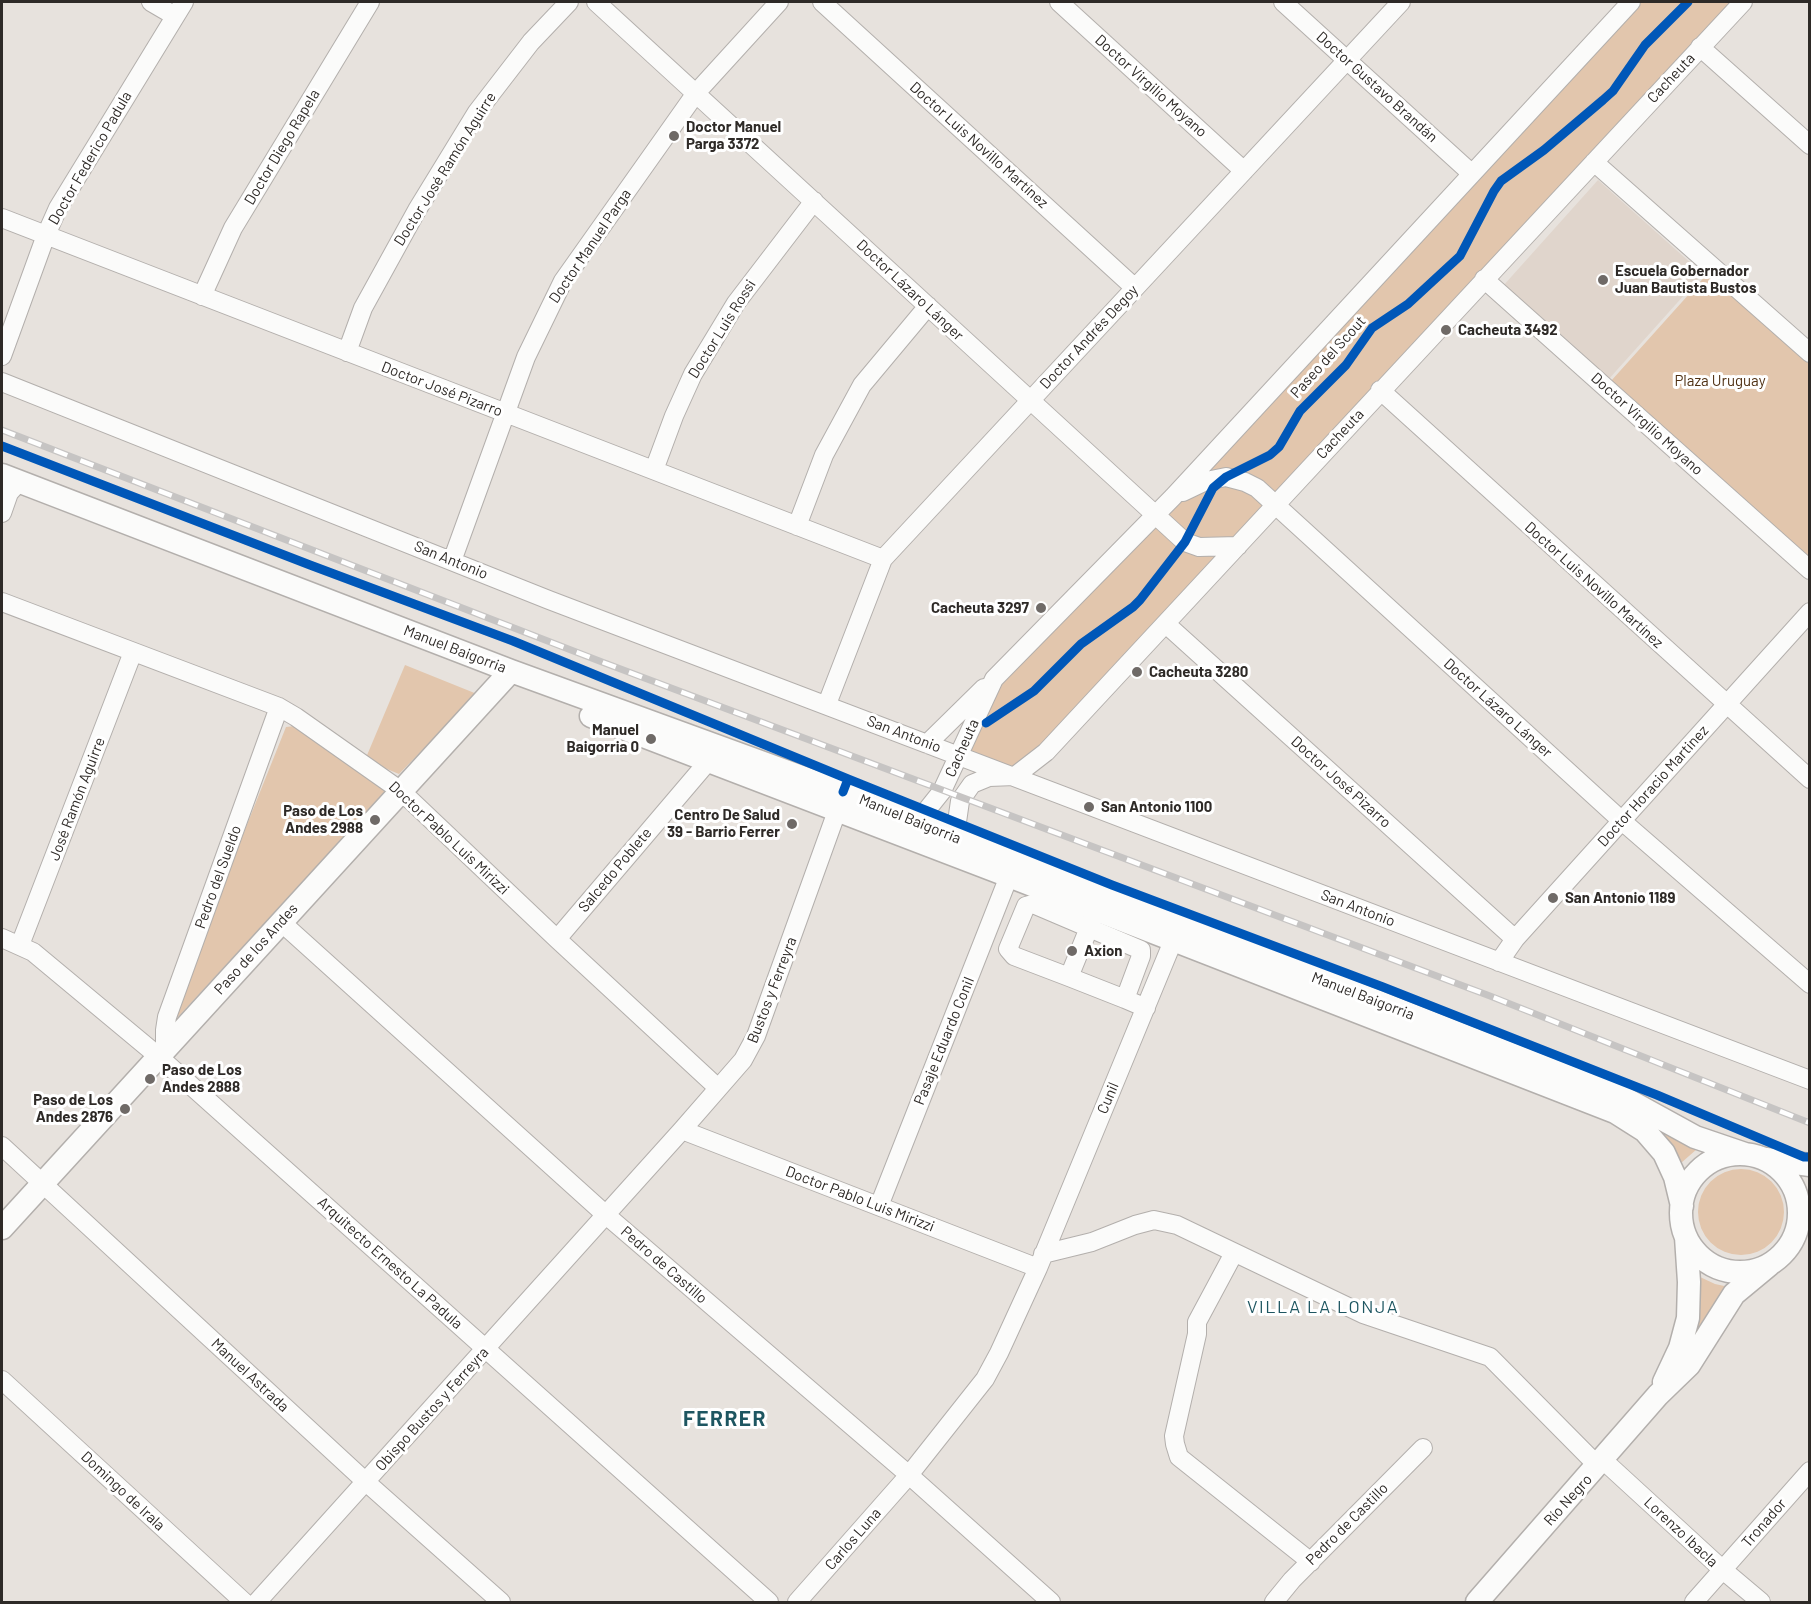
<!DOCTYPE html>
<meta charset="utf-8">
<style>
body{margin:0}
#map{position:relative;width:1811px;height:1604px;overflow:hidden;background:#e7e2dd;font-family:Barlow,sans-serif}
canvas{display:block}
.frame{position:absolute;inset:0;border:3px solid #2e2a27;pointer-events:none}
</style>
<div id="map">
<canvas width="1811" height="1604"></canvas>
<div class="frame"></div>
</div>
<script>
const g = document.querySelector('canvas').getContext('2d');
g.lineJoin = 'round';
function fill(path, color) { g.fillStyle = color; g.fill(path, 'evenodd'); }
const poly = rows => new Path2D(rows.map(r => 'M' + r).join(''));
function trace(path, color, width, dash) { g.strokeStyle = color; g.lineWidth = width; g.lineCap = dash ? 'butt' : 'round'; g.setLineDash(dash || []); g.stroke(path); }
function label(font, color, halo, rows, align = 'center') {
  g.font = font + ' Barlow,sans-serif'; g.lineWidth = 6; g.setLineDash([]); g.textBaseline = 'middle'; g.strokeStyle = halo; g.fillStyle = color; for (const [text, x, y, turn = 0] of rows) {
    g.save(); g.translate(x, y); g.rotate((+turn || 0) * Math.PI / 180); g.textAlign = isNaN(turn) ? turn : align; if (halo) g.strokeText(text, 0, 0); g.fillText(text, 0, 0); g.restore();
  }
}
const built = poly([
 [1598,180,1703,274,1608,380,1503,286]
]);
const green = poly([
 [1631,2,1743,2,1015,776,958,754,985,695],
 [1708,273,1809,364,1809,559,1611,381],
 [405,665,477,694,399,774,365,760],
 [295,726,385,791,274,913,176,1019,222,887,286,727],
 [1658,1127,1697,1149,1681,1163],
 '1698 1212a43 43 0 1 1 86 0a43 43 0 1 1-86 0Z',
 [1700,1277,1715,1284,1729,1287,1691,1348,1697,1327]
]);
const minor = poly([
 [151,2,175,16],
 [596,2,1185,542,1199,547,1238,546],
 [822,2,1135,288],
 [1059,2,1244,171],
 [1283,2,1471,173],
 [1700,47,1810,145],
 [1594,162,1810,353],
 [2,218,883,559],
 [1484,279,1810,570],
 [202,296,233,228,370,2],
 [347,352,363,308,417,210,477,112,531,42,569,2],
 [2,356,46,235,58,208,184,2],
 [2,382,549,600,1810,1080],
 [1380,390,1810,779],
 [654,470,674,416,693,374,736,303,814,201],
 [1183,492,1206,481,1226,477,1245,482,1257,488,1622,821,1810,984],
 [2,513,9,493,19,482],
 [797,526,824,455,862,385,928,306],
 [452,561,526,357,563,281,696,93,779,2],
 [2,602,279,707,296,717,401,791,557,939,718,1088],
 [1166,624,1515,939],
 [827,704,883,559,1401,2],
 [927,744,984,688],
 [910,831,942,791,994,679,1173,497,1631,2],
 [950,845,955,836,960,801,972,784,989,777,1015,776,1046,752,1743,2],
 [281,922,606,1215,909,1475,1051,1602],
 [2,938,33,952,158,1056,769,1602],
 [557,939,717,751],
 [20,945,133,652],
 [1499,962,1515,939,1810,612],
 [1069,977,1093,918],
 [1125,999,1141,956,1141,950,1033,904,1026,906,1008,949,1014,956,1069,977,1125,999,1146,1008],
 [165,1049,165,1030,167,1017,279,707],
 [682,1130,1038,1268],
 [2,1146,366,1482,501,1602],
 [879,1206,1009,876],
 [1234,1253,1197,1322,1197,1334,1174,1436,1175,1444,1179,1457,1311,1562],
 [1043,1254,1092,1242,1135,1225,1154,1220,1177,1225,1363,1314,1490,1357,1598,1466],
 [2,1380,244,1602],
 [1603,1460,1723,1570,1761,1602],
 [257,1602,682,1130,743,1060,756,1036,841,800],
 [797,1602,909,1475,985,1379,999,1353,1038,1268,1173,941],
 [1274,1602,1292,1580,1423,1448],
 [1694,1602,1810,1471]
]);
const major = poly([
 [2,475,511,671,843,792,1624,1098,1695,1137,1745,1154],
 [591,716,1009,876,1615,1112,1645,1131,1664,1153,1675,1177,1682,1206],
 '1681 1213a59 59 0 1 1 118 0a59 59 0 1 1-118 0Z',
 [1766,1159,1810,1165],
 [2,1228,511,671],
 [1664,1382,1680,1348,1688,1318,1689,1282,1686,1237],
 [1477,1602,1658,1395,1689,1365,1734,1294,1769,1265]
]);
const rail = poly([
 [2,430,602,662,1490,996,1810,1123]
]);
const cycleway = poly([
 [2,446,310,565,513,641,848,779,843,792],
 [986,723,1034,691,1081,644,1133,607,1140,600,1185,542,1213,488,1226,477,1270,455,1279,447,1300,411,1346,365,1372,328,1408,304,1460,256,1494,191,1501,181,1544,150,1603,100,1613,91,1645,45,1688,2],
 [848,779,1112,885,1383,987,1657,1095,1804,1157,1810,1157]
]);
const markers = [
 [674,136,6,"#6f6a67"],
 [1603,280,6,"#6f6a67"],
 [1446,330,6,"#6f6a67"],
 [1041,608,6,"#6f6a67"],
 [1137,672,6,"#6f6a67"],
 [651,739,6,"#6f6a67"],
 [1089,807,6,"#6f6a67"],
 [375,820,6,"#6f6a67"],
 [792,824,6,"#6f6a67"],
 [1553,898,6,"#6f6a67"],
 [1072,951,6,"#6f6a67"],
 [150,1079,6,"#6f6a67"],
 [125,1109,6,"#6f6a67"]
];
const streetNames = [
 ["Cacheuta",1671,78,-47],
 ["Doctor Virgilio Moyano",1151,86,42],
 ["Doctor Gustavo Brandán",1377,87,42],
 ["Doctor Luis Novillo Martínez",979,145,42],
 ["Doctor Diego Rapela",282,147,-59],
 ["Doctor Federico Padula",90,158,-60],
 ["Doctor José Ramón Aguirre",445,169,-58],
 ["Doctor Manuel Parga",590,246,-56],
 ["Doctor Lázaro Lánger",910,290,43],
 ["Doctor Luis Rossi",722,329,-58],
 ["Doctor Andrés Degoy",1089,337,-47],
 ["Paseo del Scout",1328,357,-48],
 ["Doctor José Pizarro",442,389,21],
 ["Doctor Virgilio Moyano",1647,424,42],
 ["Cacheuta",1340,434,-47],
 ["San Antonio",451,560,22],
 ["Doctor Luis Novillo Martínez",1594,585,42],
 ["Manuel Baigorria",455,649,21],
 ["Doctor Lázaro Lánger",1498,708,42],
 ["San Antonio",904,734,21],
 ["Cacheuta",962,748,-66],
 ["Doctor José Pizarro",1341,782,42],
 ["Doctor Horacio Martinez",1653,786,-48],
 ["José Ramón Aguirre",77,799,-69],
 ["Manuel Baigorria",910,819,22],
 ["Doctor Pablo Luis Mirizzi",449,838,43],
 ["Salcedo Poblete",615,870,-50],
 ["Pedro del Sueldo",218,877,-70],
 ["San Antonio",1358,908,21],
 ["Paso de los Andes",256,949,-48],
 ["Bustos y Ferreyra",772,990,-69],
 ["Manuel Baigorria",1363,996,21],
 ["Pasaje Eduardo Conil",944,1041,-68],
 ["Cunil",1108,1098,-67],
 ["Doctor Pablo Luis Mirizzi",860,1199,21],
 ["Arquitecto Ernesto La Padula",390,1263,42],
 ["Pedro de Castillo",664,1265,41],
 ["Manuel Astrada",250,1375,43],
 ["Obispo Bustos y Ferreyra",432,1409,-48],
 ["Domingo de Irala",123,1491,43],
 ["Río Negro",1568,1500,-48],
 ["Tronador",1764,1523,-49],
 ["Pedro de Castillo",1347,1524,-45],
 ["Lorenzo Ibacla",1681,1532,43],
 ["Carlos Luna",853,1539,-49]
];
const poiNames = [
 ["Doctor Manuel",686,127],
 ["Parga 3372",686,144],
 ["Escuela Gobernador",1615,271],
 ["Juan Bautista Bustos",1615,288],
 ["Cacheuta 3492",1458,330],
 ["Cacheuta 3297",1029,608,"right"],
 ["Cacheuta 3280",1149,672],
 ["Manuel",639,730,"right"],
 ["Baigorria 0",639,747,"right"],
 ["San Antonio 1100",1101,807],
 ["Paso de Los",363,811,"right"],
 ["Andes 2988",363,828,"right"],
 ["Centro De Salud",780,815,"right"],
 ["39 - Barrio Ferrer",780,832,"right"],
 ["San Antonio 1189",1565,898],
 ["Axion",1084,951],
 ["Paso de Los",162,1070],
 ["Andes 2888",162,1087],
 ["Paso de Los",113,1100,"right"],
 ["Andes 2876",113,1117,"right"]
];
const parkNames = [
 ["Plaza Uruguay",1720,381]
];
const quarterNames = [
 ["VILLA LA LONJA",1323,1307]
];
const districtNames = [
 ["FERRER",725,1419]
];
fill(built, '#e0d5cc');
fill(green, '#e2c6ad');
trace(minor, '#b3afac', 20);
trace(major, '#b3afac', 25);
trace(minor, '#fbfbfa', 18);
trace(major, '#fbfbfa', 22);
trace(rail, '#c6c4c3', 7);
trace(rail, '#fff', 4.5, [14]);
trace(cycleway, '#0057b8', 9);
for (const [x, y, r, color] of markers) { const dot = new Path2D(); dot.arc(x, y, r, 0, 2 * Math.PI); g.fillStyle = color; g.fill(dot); trace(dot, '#fff', 2); }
label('15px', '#2e2a27', '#fff', streetNames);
label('bold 15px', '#2e2a27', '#fff', poiNames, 'left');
label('15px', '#4e2f12', '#fff', parkNames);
g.letterSpacing = '1.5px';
label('18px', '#1e5661', '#fff', quarterNames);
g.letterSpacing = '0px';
g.letterSpacing = '1.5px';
label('bold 21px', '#1e5661', '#fff', districtNames);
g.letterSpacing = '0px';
</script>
